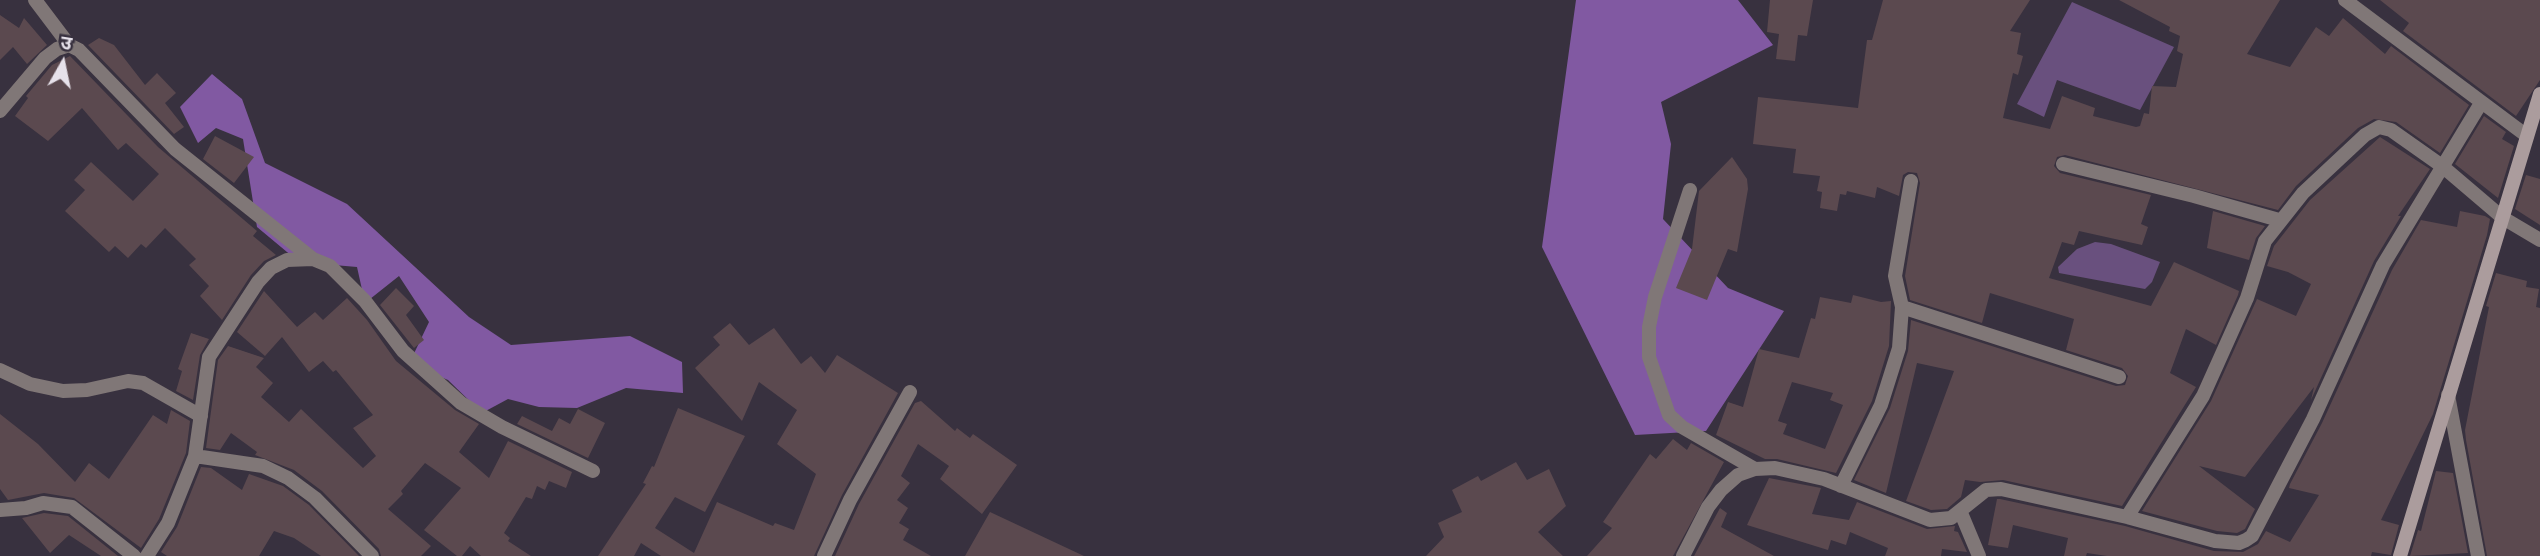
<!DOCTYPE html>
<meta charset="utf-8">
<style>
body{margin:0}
#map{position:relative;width:2540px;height:556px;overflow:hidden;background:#38313f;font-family:Barlow,"Noto Sans Devanagari",sans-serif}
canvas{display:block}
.north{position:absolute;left:28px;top:28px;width:70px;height:70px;-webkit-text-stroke:5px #38313f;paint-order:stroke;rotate:9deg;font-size:19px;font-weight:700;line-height:28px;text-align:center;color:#e6e1ea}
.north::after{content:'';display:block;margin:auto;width:24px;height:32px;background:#e6e1ea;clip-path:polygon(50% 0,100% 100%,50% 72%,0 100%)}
</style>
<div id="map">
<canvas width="2540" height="556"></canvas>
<div class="north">उ</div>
</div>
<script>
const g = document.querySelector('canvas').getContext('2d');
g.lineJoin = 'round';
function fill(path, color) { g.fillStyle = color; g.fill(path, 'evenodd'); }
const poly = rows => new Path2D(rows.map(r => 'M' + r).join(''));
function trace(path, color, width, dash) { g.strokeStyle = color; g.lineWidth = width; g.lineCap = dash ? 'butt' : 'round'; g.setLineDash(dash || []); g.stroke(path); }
const green = poly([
 [2072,2,2174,47,2140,110,2057,80,2044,117,2017,104],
 [2095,242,2111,244,2160,262,2152,282,2145,289,2059,273,2058,267,2077,249]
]);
const forest = poly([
 [1576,0,1738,0,1773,45,1661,102,1671,144,1663,219,1728,288,1784,311,1706,431,1635,435,1542,247],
 [212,74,242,99,265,163,347,204,469,317,511,345,630,336,682,362,683,393,626,388,577,408,539,407,508,399,482,413,448,380,409,364,429,322,399,276,365,303,357,267,299,262,257,227,243,139,216,128,198,143,180,107]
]);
const building = poly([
 [1770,0,1813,0,1807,36,1798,35,1795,61,1776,59,1779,34,1767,32],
 [1883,0,2030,0,2010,31,2021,33,2017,54,2023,56,2018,75,2013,73,2003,118,2050,129,2062,96,2095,108,2093,116,2136,127,2140,126,2144,113,2149,114,2152,86,2176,87,2183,54,2177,51,2180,36,2169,31,2170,27,2119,0,2280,0,2247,54,2290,67,2316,27,2329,36,2343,18,2385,54,2391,46,2469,105,2440,153,2396,122,2374,119,2358,128,2296,186,2278,210,2065,155,2057,157,2054,166,2060,173,2151,195,2141,224,2148,227,2142,245,2079,231,2074,245,2062,242,2049,278,2151,306,2174,262,2239,291,2238,295,2216,345,2186,329,2170,373,2196,387,2122,506,2003,480,1980,482,1965,480,1961,497,1947,509,1931,510,1906,501,1954,371,1917,363,1886,493,1854,480,1890,408,1908,351,1911,320,2116,386,2125,385,2128,376,2122,368,2066,350,2074,319,1990,293,1982,323,1910,300,1905,276,1920,183,1917,173,1908,172,1903,175,1899,196,1877,187,1875,198,1847,191,1846,195,1840,194,1837,211,1820,208,1822,192,1817,191,1820,176,1793,173,1796,149,1753,144,1758,97,1858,108,1867,40,1872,40],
 [2380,0,2540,0,2540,80,2516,116,2403,31,2409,23],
 [0,15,19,28,24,18,47,45,27,64,13,47,0,60],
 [99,38,114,45,145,85,157,73,176,93,165,103,184,127,174,134,88,45],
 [70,56,158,147,257,231,253,236,276,255,264,261,251,275,222,320,200,296,209,286,189,265,196,259,165,228,146,248,141,244,128,258,115,246,109,252,65,211,85,190,74,180,91,162,133,201,159,174,126,143,118,150,82,108,48,141,15,116,28,98,26,96,52,65],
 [2484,116,2506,132,2502,139,2514,146,2498,198,2455,164],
 [215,136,254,157,234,183,203,159],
 [2380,137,2430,169,2398,216,2401,216,2374,261,2311,400,2314,387,2245,477,2199,466,2255,509,2245,529,2237,533,2217,531,2142,511,2211,401,2257,299,2296,316,2311,284,2288,272,2267,266,2274,246,2310,200],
 [1732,157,1747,179,1748,189,1737,252,1728,249,1707,300,1676,288,1692,249,1699,191],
 [2526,175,2540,179,2540,225,2515,209],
 [2213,211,2265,226,2256,238,2249,260,2207,248],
 [2460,211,2485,216,2490,219,2487,235,2433,414,2381,520,2399,525,2391,555,2372,552,2371,556,2107,556,2087,553,2086,556,2064,556,2068,538,2013,525,2008,548,1988,545,1997,499,2000,499,2125,526,2214,551,2243,552,2258,544,2266,531,2290,542,2319,495,2289,488,2290,484,2322,423,2392,270,2421,220,2457,227],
 [2496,273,2527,281,2526,287,2539,289,2536,307,2540,308,2540,556,2487,556,2466,440,2465,430,2489,307,2486,306],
 [396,288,414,306,406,315,424,340,414,348,380,305],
 [264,291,297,327,315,312,323,320,347,298,367,320,396,361,455,410,479,424,459,452,489,478,508,441,572,472,566,488,549,481,545,490,537,486,532,499,526,497,504,533,510,538,508,541,531,556,481,556,470,546,462,556,457,556,424,530,461,488,425,463,401,491,403,494,388,509,431,546,421,556,381,556,379,549,322,491,294,470,255,455,257,452,231,433,220,450,206,448,218,360,228,346,264,358,256,367,273,383,261,397,289,422,301,409,363,468,376,456,353,428,373,415,336,370,333,372,323,361,309,372,282,337,265,356,237,332],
 [1853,295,1881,302,1891,301,1889,346,1872,401,1836,473,1777,459,1765,459,1716,435,1728,402,1743,407,1759,349,1799,358,1811,318,1815,319,1820,297,1851,303],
 [1792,382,1833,393,1830,400,1843,405,1825,449,1783,434,1787,424,1778,421],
 [730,323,749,345,774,328,801,364,811,356,825,373,837,355,898,393,842,495,814,556,661,556,641,543,634,556,598,556,646,484,643,483,652,466,654,467,678,408,745,436,705,512,675,497,655,528,694,553,717,502,773,526,775,523,794,530,816,474,777,444,797,410,759,382,742,421,695,368,720,345,713,337],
 [191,333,209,339,200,355,193,400,176,391,182,371,178,369],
 [921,401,955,431,957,428,970,438,973,434,1017,465,982,514,940,479,949,466,918,444,901,476,910,483,897,500,908,508,899,523,909,529,903,540,931,556,835,556,859,504,915,403],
 [578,409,605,423,588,458,517,424,522,416,552,431,559,418,570,424],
 [171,410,190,421,186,453,159,519,141,548,74,498,44,493,8,500,0,489,0,414,38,444,75,482,89,463,109,479,153,415,167,424],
 [1673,439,1687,450,1691,443,1724,462,1673,556,1587,556,1612,528,1603,522,1650,454,1656,459],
 [1516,462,1527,480,1549,469,1566,506,1538,532,1563,556,1426,556,1444,537,1438,523,1462,512,1452,490,1478,476,1481,481],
 [201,467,211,468,242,490,249,474,283,486,309,505,359,556,321,556,294,538,274,531,259,556,167,556,161,552,177,527],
 [2436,471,2453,473,2468,553,2410,556,2418,530,2421,531],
 [1769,478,1821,488,1812,514,1849,520,1857,502,1927,529,1955,526,1954,531,1958,532,1967,552,1942,549,1941,556,1885,556,1888,548,1850,532,1846,545,1831,540,1828,550,1747,525],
 [1720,508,1727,513,1721,527,1774,556,1694,556],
 [990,512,1084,556,965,556],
 [44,513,68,516,118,556,101,556,69,535,50,553,22,518]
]);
const street = poly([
 [35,0,69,45],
 [2345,0,2527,136],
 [0,111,45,58,57,49,69,45,79,50,175,149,313,259],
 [2063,164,2194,196,2279,220],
 [1690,190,1655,297,1649,327,1649,357,1669,415,1682,427,1755,469],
 [1902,307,2119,377],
 [0,370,30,384,63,391,87,390,128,381,143,383,201,416],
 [2448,395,2478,556],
 [195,456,263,466,288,478,315,498,372,556],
 [1841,486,1881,405,1899,348,1902,307,1895,276,1911,181],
 [0,510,26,508,43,503,72,507,134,556],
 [1961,513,1979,556],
 [2127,517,2203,396,2247,298,2265,241,2303,193,2365,135,2379,127,2391,130,2442,166,2503,218,2540,240],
 [147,556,168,523,195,456,209,357,258,282,271,268,287,260,313,259,330,266,365,301,403,351,461,403,502,427,593,471],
 [824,556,850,500,910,392],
 [1683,556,1708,507,1721,490,1738,475,1755,469,1775,468,1824,479,1930,520,1951,518,1986,490,2001,489,2127,517,2215,541,2239,543,2246,540,2252,536,2313,419,2383,265,2481,103]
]);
const secondary = poly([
 [2400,556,2540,94]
]);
fill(green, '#69507e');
fill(forest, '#8159a2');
fill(building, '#5b494f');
trace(street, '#807777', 14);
trace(secondary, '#ab9c9d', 14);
</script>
